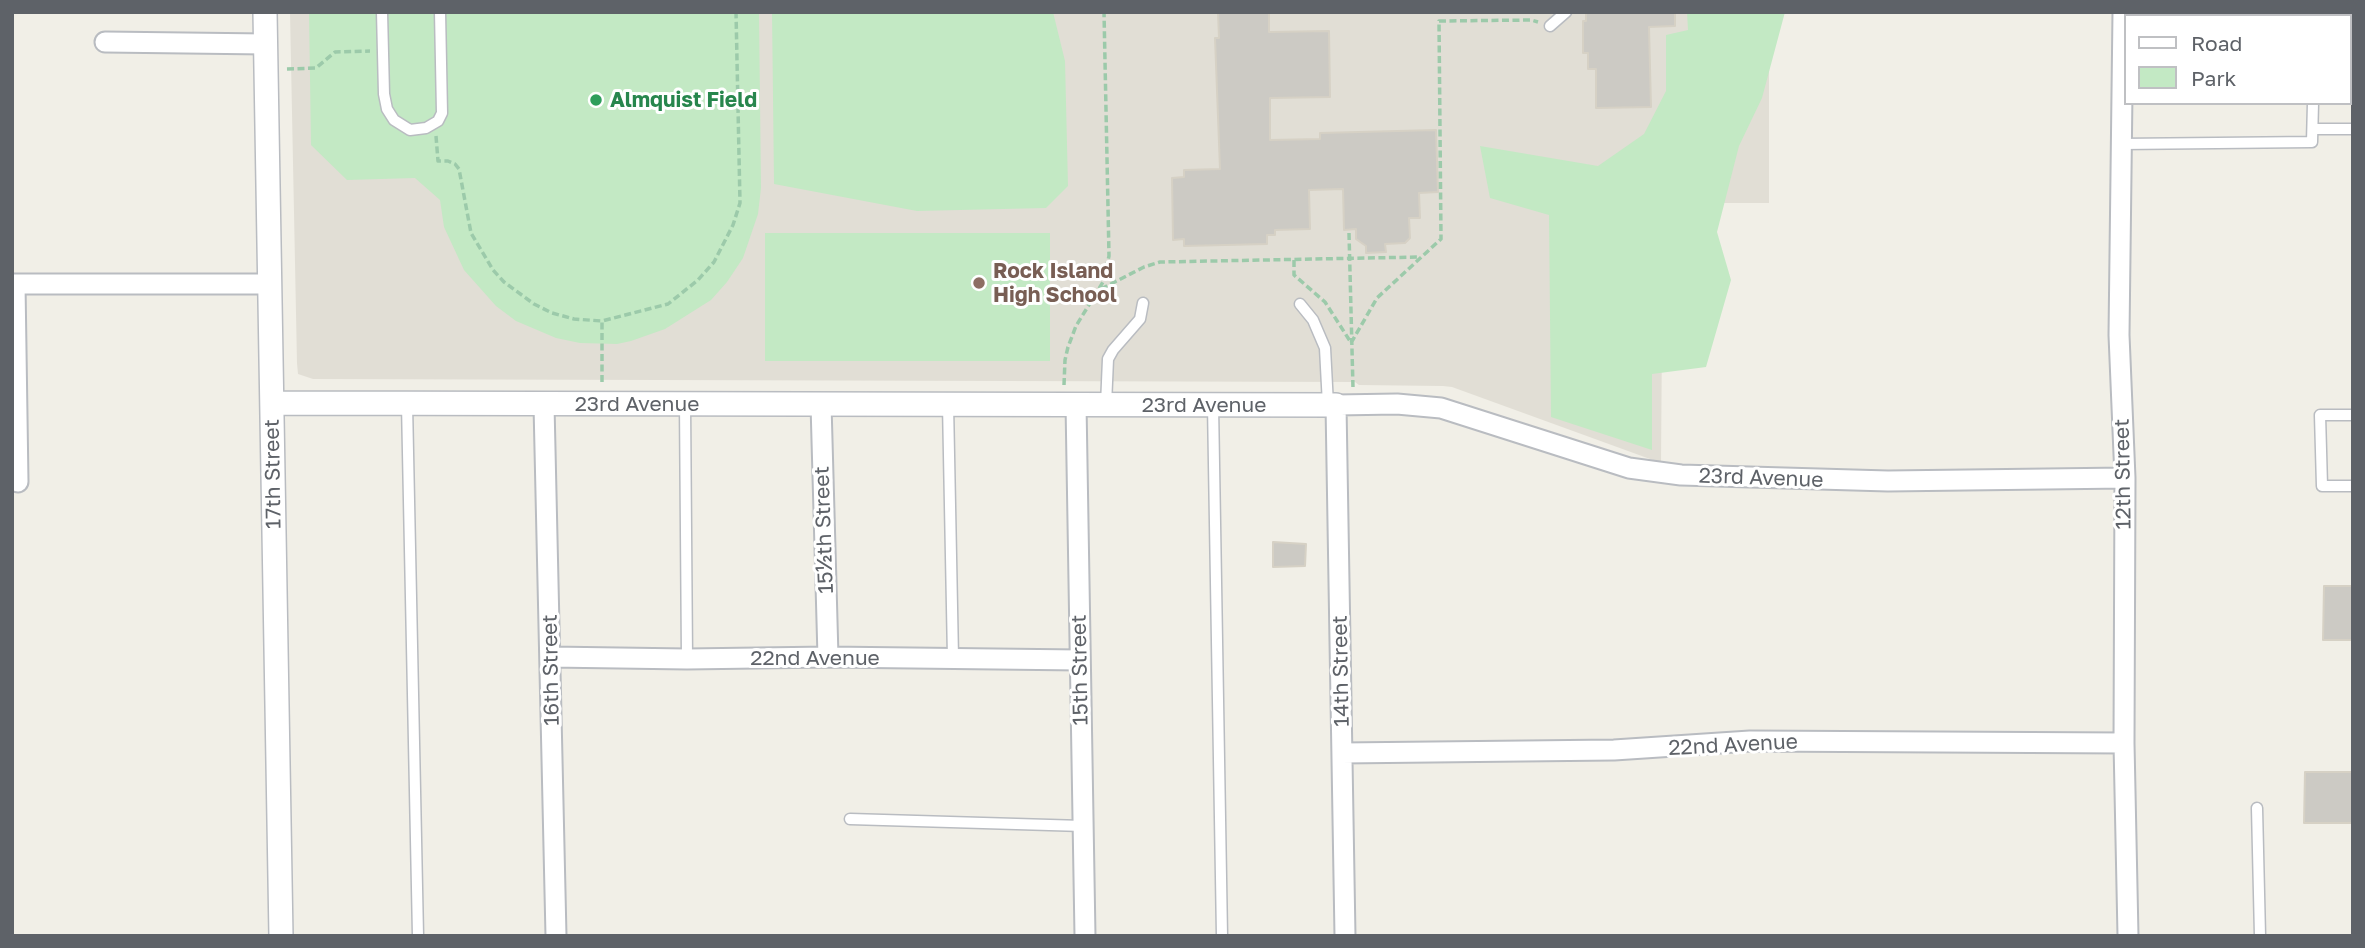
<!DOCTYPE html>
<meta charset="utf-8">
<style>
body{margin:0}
#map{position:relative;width:2365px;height:948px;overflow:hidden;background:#f1efe7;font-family:"Golos Text",sans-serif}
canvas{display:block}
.frame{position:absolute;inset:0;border:14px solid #5e6268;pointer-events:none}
.legend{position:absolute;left:2124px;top:14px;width:228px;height:91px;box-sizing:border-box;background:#fff;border:2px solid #bfc0c3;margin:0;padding:9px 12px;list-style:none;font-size:21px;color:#5e6268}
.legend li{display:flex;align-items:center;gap:14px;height:35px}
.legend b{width:35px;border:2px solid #bfc0c3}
</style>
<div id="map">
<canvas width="2365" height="948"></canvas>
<div class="frame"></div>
<ul class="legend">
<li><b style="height:9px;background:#fff"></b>Road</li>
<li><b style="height:19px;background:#c3e9c4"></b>Park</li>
</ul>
</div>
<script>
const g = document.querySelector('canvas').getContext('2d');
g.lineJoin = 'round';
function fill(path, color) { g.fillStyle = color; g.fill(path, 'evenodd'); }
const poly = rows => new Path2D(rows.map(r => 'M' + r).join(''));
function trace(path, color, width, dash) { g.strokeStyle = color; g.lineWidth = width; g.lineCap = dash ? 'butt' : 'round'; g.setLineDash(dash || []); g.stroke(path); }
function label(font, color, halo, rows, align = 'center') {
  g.font = font + ' "Golos Text",sans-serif'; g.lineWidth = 6; g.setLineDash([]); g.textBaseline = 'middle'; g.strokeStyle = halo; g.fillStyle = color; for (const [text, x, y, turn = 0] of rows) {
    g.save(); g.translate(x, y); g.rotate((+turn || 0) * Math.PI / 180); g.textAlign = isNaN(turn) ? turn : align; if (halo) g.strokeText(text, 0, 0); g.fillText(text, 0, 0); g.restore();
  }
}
const education = poly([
 [290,12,1769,12,1769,203,1663,203,1661,463,1452,387,1443,386,1359,385,1355,382,313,379,298,374,297,363]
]);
const green = poly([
 [309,12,759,12,761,188,758,214,743,258,727,282,711,300,665,329,631,341,617,344,580,343,556,338,516,321,496,306,464,270,444,227,440,200,415,178,347,180,311,145],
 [772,12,1053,12,1065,61,1068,186,1046,208,917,211,774,184],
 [1687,12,1785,12,1762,98,1739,146,1717,232,1731,280,1706,367,1652,374,1652,450,1551,417,1549,215,1490,198,1480,146,1598,166,1644,134,1666,91,1666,35,1688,30],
 [765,233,1050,233,1050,361,765,361]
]);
const building = poly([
 [1218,12,1269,12,1269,32,1329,31,1330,97,1270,98,1270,140,1320,139,1320,133,1436,130,1438,192,1419,193,1420,218,1409,218,1410,238,1405,243,1385,244,1386,252,1366,253,1366,246,1356,239,1356,229,1344,230,1343,189,1309,190,1310,229,1275,230,1275,235,1267,235,1267,244,1184,246,1184,239,1173,240,1172,178,1184,177,1184,170,1220,169,1215,38,1219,38,1218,12],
 [1586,12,1675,12,1675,26,1649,27,1651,107,1596,108,1596,69,1588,69,1588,53,1583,53,1583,21,1586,21,1586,12],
 [1273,542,1306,544,1305,566,1273,567,1273,542],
 [2324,586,2353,586,2353,640,2323,640,2324,586],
 [2305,772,2353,772,2353,823,2304,823,2305,772]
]);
const path = poly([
 [287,69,316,68,335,52,370,51],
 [436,136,438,161,448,161,455,164,459,169,471,233,493,270,504,282,534,304,552,313,574,319,602,321],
 [1349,233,1353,388],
 [1294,260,1294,275,1325,302,1350,341],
 [1101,289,1144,267,1160,262,1419,257],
 [1351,343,1377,298,1441,239,1439,21,1531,20,1538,22],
 [602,382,602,321,668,304,698,280,714,262,733,225,740,203,736,12],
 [1064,385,1065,360,1068,347,1076,326,1103,282,1109,256,1104,12]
]);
const service = poly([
 [382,12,384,94,387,109,394,120,410,130,426,128,438,121,442,113,440,12],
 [2314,16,2314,12],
 [1550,26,1566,12],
 [2349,48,2353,48],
 [2349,85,2353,85],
 [2313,129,2353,129],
 [2121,144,2312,142,2313,103],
 [1300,304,1313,320,1325,348,1328,405],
 [407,404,418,936],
 [685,404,687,659],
 [948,404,953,658],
 [1106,405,1108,359,1113,350,1140,319,1143,303],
 [1213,405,1222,936],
 [2353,415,2320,415,2322,486,2353,486],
 [2257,808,2260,936],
 [850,819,1083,826]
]);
const minor = poly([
 [2123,12,2119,335,2125,478,2124,743,2128,936],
 [105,42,266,44],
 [12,284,270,284],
 [15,284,18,482],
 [821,404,828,657],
 [1076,404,1085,936],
 [544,405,556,936],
 [551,657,687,659,828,657,1080,660],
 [1342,753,1614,750,1750,741,2124,743],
 [1345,936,1336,405,1397,404,1441,408,1629,468,1681,475,1888,481,2125,478]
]);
const tertiary = poly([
 [265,12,281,936],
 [273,403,1336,405]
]);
const markers = [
 [596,100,7,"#2e9e5b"],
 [979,283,7,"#8d6e63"]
];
const leisureNames = [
 ["Almquist Field",610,100]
];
const educationNames = [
 ["Rock Island",993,271],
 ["High School",993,295]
];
const streetNames = [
 ["23rd Avenue",637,404],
 ["23rd Avenue",1204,405],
 ["17th Street",273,474,-91],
 ["12th Street",2123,474,-91],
 ["23rd Avenue",1761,478,2],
 ["15½th Street",824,530,-92],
 ["22nd Avenue",815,658],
 ["16th Street",551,670,-91],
 ["15th Street",1080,670,-91],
 ["14th Street",1341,671,-91],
 ["22nd Avenue",1733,745,-3]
];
fill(education, '#e1ded5');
fill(green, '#c3e9c4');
fill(building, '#cccac4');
trace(building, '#d6d1c5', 2);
trace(service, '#b9bcc1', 13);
trace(minor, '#b9bcc1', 23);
trace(tertiary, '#b9bcc1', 26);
trace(path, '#9ccaaa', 3.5, [7, 3.5]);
trace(service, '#fff', 10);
trace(minor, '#fff', 19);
trace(tertiary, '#fff', 23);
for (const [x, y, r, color] of markers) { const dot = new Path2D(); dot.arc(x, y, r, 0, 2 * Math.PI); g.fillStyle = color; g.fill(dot); trace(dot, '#fff', 2.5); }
label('bold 21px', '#27864d', '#fff', leisureNames, 'left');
label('bold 21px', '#785e54', '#fff', educationNames, 'left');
label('21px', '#5e6268', '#fff', streetNames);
</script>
